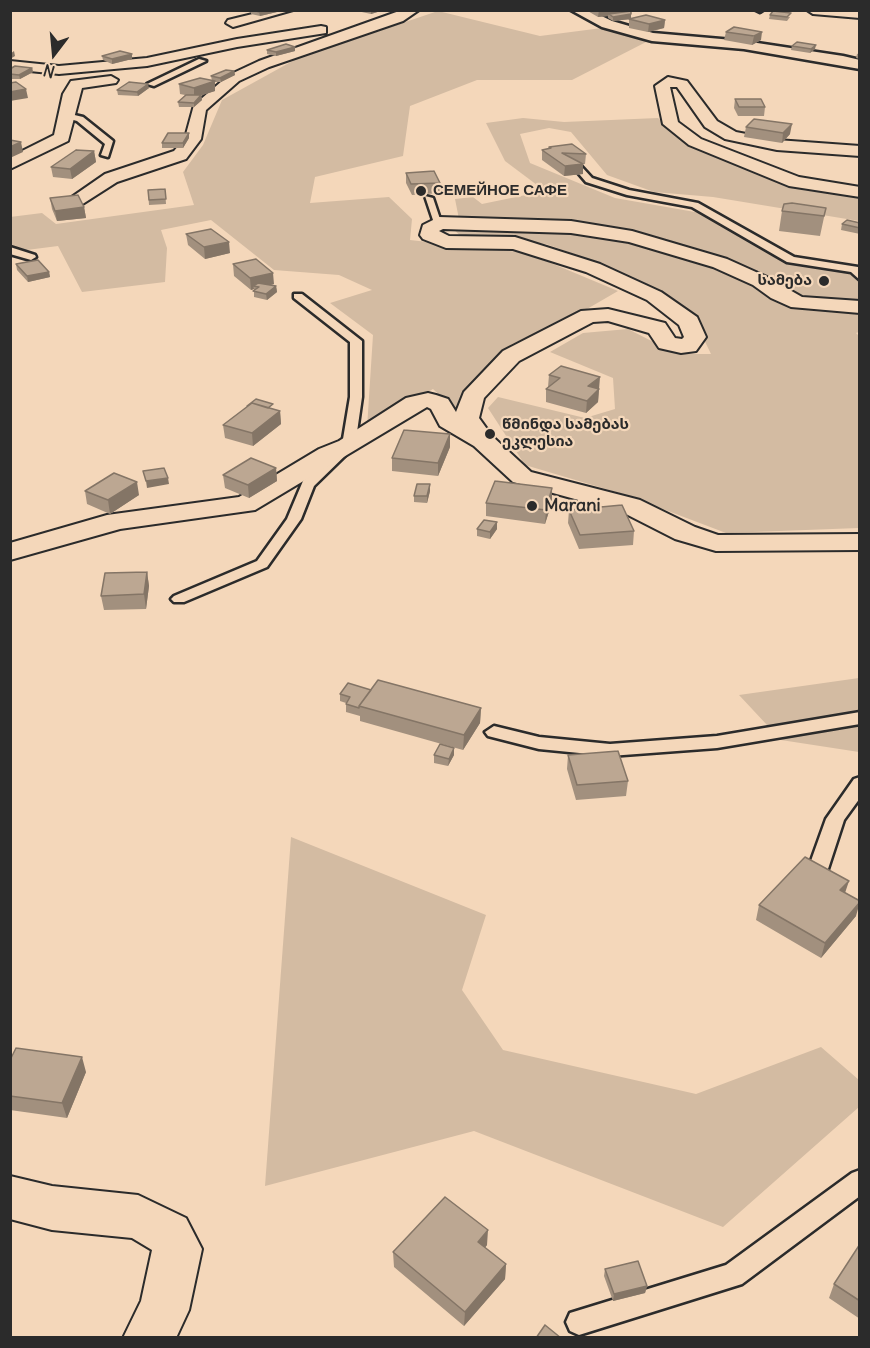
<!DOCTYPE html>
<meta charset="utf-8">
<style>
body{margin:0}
#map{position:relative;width:870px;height:1348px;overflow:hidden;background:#f4d7ba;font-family:Delius,sans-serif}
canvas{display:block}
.frame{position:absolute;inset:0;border:12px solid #2b2b2b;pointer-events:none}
.north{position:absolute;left:24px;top:24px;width:60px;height:60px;-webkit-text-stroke:4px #f4d7ba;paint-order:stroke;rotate:196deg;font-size:16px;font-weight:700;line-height:24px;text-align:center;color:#2b2b2b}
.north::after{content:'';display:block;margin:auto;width:21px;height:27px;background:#2b2b2b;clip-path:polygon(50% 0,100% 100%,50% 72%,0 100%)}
</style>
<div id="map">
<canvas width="870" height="1348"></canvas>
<div class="frame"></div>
<div class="north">N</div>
</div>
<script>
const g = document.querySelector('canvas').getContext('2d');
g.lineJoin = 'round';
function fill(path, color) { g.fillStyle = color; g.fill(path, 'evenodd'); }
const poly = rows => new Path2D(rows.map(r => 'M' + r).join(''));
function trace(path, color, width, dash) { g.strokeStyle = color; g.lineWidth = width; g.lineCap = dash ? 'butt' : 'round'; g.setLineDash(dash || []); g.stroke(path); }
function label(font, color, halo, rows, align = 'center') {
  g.font = font + ' Delius,"Noto Sans Georgian",sans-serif'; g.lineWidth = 4.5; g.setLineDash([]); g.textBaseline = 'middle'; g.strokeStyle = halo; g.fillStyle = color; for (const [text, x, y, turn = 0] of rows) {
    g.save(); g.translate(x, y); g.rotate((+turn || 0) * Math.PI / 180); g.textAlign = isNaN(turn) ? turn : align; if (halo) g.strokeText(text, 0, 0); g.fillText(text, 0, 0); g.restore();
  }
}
const green = poly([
 [438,11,540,36,602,28,650,40,572,80,477,80,410,106,403,156,315,177,310,203,389,197,412,219,410,240,527,253,618,291,568,320,512,344,472,384,462,417,433,389,367,428,373,335,330,303,372,290,339,275,274,270,211,220,161,230,167,248,165,282,82,292,58,246,11,252,10,217,42,213,56,224,194,205,183,172,203,145,222,100,298,58],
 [523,118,564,122,658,118,690,144,774,179,802,190,859,197,859,221,713,197,654,192,607,175,571,132,549,128,520,134,530,163,615,198,695,212,700,208,765,239,793,257,848,265,859,283,859,296,857,302,810,300,782,290,763,275,725,260,618,230,527,220,459,219,455,199,473,197,482,204,545,191,505,161,486,123],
 [556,228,631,240,720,267,785,303,859,310,859,332,856,333,860,337,859,528,726,533,626,495,525,465,488,408,498,397,585,418,615,409,613,378,550,352,583,333,628,329,677,354,711,354,695,321,660,290,602,264,546,244,463,238,453,229],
 [859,678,859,752,781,740,739,695],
 [291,837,486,915,462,990,503,1050,696,1094,821,1047,859,1080,859,1107,723,1227,474,1131,265,1186]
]);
const service = poly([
 [756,10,763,10,760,12,756,10],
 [199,59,206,61,154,86,147,84,199,59],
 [66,113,83,117,113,141,108,157,101,155,105,144,77,121,63,117,66,113],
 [575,166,581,166,592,178,629,190,698,203,794,257,858,267,860,280,851,272,787,262,692,207,627,195,586,182,574,168,575,166],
 [425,196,433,198,442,225,434,223,425,196],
 [10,247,35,255,36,257,31,260,10,254,10,247],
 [294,294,302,294,362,341,362,397,355,446,314,486,301,519,267,567,184,602,174,602,171,599,174,596,257,561,287,519,303,481,342,445,350,397,350,342,294,298,294,294],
 [860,712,860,724,717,748,610,756,539,749,488,736,485,732,494,726,539,737,610,744,717,736,860,712],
 [860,777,860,798,844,820,827,872,824,877,817,879,810,877,807,872,826,819,854,779,860,777],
 [860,1170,860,1196,742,1284,579,1335,570,1331,566,1322,570,1313,726,1265,852,1173,860,1170]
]);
const minor = poly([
 [269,10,293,10,233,27,226,23,228,20,269,10],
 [402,10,419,10,403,21,269,67,239,81,206,110,201,139,186,159,117,182,81,205,75,206,66,201,105,174,174,151,185,138,194,105,229,75,259,61,402,10],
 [807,10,860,10,860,18,813,14,807,10],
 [321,26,326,27,326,33,237,47,147,66,59,74,10,69,10,61,59,66,147,58,237,39,321,26],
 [111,76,118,80,116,83,82,88,68,141,10,169,10,157,54,135,63,94,71,81,111,76],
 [668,77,687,81,717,121,736,132,777,140,860,146,860,156,777,150,725,139,705,127,677,87,670,87,678,122,701,139,799,177,860,187,860,197,789,186,689,145,663,124,655,86,668,77],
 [439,217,571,221,632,231,727,259,767,277,802,297,860,301,860,313,791,307,771,298,753,285,713,267,629,242,571,233,443,229,439,231,449,236,515,237,600,264,661,292,697,317,706,337,696,351,681,353,659,348,649,333,608,321,593,322,519,361,484,398,479,418,492,436,531,472,640,500,695,527,718,535,860,534,860,550,716,551,675,539,622,512,513,482,474,446,440,426,431,409,427,407,255,510,120,529,10,560,10,543,107,515,239,497,319,449,339,441,406,398,428,393,436,395,448,399,456,412,464,392,503,351,581,311,608,309,665,323,675,338,682,339,684,337,679,325,647,300,586,272,513,249,446,248,423,239,420,235,423,225,439,217],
 [10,1176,52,1186,138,1195,186,1218,202,1249,189,1310,176,1338,123,1338,141,1301,152,1250,132,1238,52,1230,10,1219,10,1176]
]);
const tertiary = poly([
 [571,10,589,10,612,21,653,33,744,41,843,56,860,60,860,69,744,49,652,41,602,27,571,10]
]);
const wall = poly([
 [251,10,277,10,277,12,260,16,251,14],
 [357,10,384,10,371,14,357,11],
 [586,10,620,10,620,13,631,14,631,19,613,21,608,18,608,16,598,17],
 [845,10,860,10,860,11,857,12],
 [770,15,790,17,787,21,769,19],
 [629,19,665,20,664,28,648,32,629,28],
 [734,27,761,40,752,45,724,40,726,32],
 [792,46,815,49,810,53,791,50],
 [267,50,295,51,276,56,267,54],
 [860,53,860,59,856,58,857,54],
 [132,54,132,59,112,64,103,60,102,56],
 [32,68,33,72,20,79,10,79,10,69],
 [234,71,235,75,221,82,215,82,215,91,201,95,202,100,194,107,179,107,178,102,185,95,180,94,179,84,212,81,211,76],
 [149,88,138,96,118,95,117,90],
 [735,99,765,107,764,116,738,116,734,108],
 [746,127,790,134,782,143,744,137],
 [189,138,183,148,162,148,162,143],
 [549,147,586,154,585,164,583,164,583,174,564,176,542,160,542,150,549,149],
 [94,151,96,162,72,179,53,177,51,167],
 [406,173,440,183,440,193,412,195,406,183],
 [165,189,166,204,149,205,148,190],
 [50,198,84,207,86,218,57,221,52,209],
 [826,208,820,236,779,231,782,211],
 [860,223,860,234,841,230,842,224],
 [186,234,230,253,205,259,188,245],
 [16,264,49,272,50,277,28,282,17,270],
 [233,264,274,284,270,285,276,286,277,292,267,300,254,297,254,289,251,290,234,276],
 [549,375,599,389,598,402,586,413,546,402,546,389,549,387,548,387],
 [247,406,273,409,280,411,281,424,253,446,225,438,223,425,247,407],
 [450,447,438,476,392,471,392,458],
 [276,468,277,481,249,498,225,488,223,475],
 [552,488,552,502,545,524,486,516,486,503],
 [85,491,139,495,110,514,87,504],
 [430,491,427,503,414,502,414,496],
 [569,510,634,531,633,545,579,549,568,523],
 [477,529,497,529,490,539,477,536],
 [147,572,149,586,146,609,104,610,101,596],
 [371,690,481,708,480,723,463,750,360,721,360,716,346,712,346,703,340,701,340,694],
 [434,755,454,755,448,766,434,763],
 [568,755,628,781,626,796,576,800,567,769],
 [759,905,856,916,821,958,756,920],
 [10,1060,86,1072,67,1118,10,1110],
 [860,1244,860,1319,829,1298,834,1284],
 [487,1245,485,1248,506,1264,505,1279,464,1326,394,1267,393,1252],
 [605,1269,647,1286,645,1293,613,1301,604,1276]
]);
const shadedWall = poly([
 [267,10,277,10,277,12,260,16,259,12],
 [371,10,384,10,371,14],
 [599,10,620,10,620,15,609,14,608,16,598,17],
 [631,14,631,19,613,21,613,17],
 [665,20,664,28,648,32,649,24],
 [762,32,761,40,752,45,754,36],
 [816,45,815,49,810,53,811,49],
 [295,47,295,51,276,56,276,52],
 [14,51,15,56,10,59,10,54],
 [132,54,132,59,112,64,112,59],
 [32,68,33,72,20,79,19,75],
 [234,71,235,75,221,82,220,78],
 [215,81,215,91,194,98,194,88],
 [148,84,149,88,138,96,137,92],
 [26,89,28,98,10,101,10,92],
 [201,95,202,100,194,107,194,103],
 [792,124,790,134,782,143,783,133],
 [189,133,189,138,183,148,183,143],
 [21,142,23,152,10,158,10,147],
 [94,151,96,162,72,179,70,169],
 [583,164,583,174,564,176,565,166],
 [84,207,86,218,57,221,55,211],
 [229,242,230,253,205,259,204,247],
 [49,272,50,277,28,282,27,276],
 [273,273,274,284,259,288,259,287,253,286,254,289,251,290,250,278],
 [276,286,277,292,267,300,266,294],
 [600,377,598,402,586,413,588,386],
 [280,411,281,424,253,446,252,433],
 [450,434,450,447,438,476,438,463],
 [276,468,277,481,249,498,248,485],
 [168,478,169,484,147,488,146,481],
 [137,482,139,495,110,514,108,500],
 [430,484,430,491,427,503,427,496],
 [552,488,552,502,545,524,546,510],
 [497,522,497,529,490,539,490,532],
 [147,572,149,586,146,609,144,594],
 [481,708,480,723,463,750,464,735],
 [454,748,454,755,448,766,449,759],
 [849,881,844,896,840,890],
 [860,902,856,916,821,958,825,943],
 [82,1057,86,1072,67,1118,62,1103],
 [488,1230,487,1245,477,1257,478,1242],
 [506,1264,505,1279,464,1326,465,1312],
 [647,1286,645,1293,613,1301,614,1294]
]);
const building = poly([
 [253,10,267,10,259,12,253,10],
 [631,11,631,14,613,17,609,14,631,11],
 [773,11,791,13,787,17,770,15,773,11],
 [646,15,665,20,649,24,629,19,646,15],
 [734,27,762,32,754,36,726,32,734,27],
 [797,42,816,45,811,49,792,46,797,42],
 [286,44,295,47,276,52,267,50,286,44],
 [120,51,132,54,112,59,102,56,120,51],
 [15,66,32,68,19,75,10,74,10,69,15,66],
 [226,70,234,71,220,78,211,76,226,70],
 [200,78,215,81,194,88,179,84,200,78],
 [16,82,26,89,10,92,10,83,16,82],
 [129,82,148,84,137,92,117,90,129,82],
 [186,95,201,95,194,103,178,102,186,95],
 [735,99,761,99,765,107,739,107,735,99],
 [754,119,792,124,783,133,746,127,754,119],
 [168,133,189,133,183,143,162,143,168,133],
 [10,140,21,142,10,147,10,140],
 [572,144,586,154,562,153,583,164,565,166,542,150,551,148,549,147,572,144],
 [76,150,94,151,70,169,51,167,76,150],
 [434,171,440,183,411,184,406,173,434,171],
 [165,189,166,199,149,200,148,190,165,189],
 [78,195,84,207,55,211,50,198,78,195],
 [792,203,826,208,824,216,782,211,784,204,792,203],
 [847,220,860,223,860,228,842,224,847,220],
 [211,229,229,242,204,247,186,234,211,229],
 [256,259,273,273,250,278,233,264,256,259],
 [38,260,49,272,27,276,16,264,38,260],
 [258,283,276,286,266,294,253,291,259,287,253,286,258,283],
 [561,366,600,377,588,386,599,389,587,401,546,389,560,378,549,375,561,366],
 [256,399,273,404,268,408,252,403,248,406,247,406,256,399],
 [252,403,280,411,252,433,223,425,252,403],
 [404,430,450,434,438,463,392,458,404,430],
 [251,458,276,468,248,485,223,475,251,458],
 [164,468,168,478,146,481,143,471,164,468],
 [114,473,137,482,108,500,85,491,114,473],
 [495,481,552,488,546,510,486,503,495,481],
 [417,484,430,484,427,496,414,496,417,484],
 [622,505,634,531,580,535,569,510,622,505],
 [484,520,497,522,490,532,477,529,484,520],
 [147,572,144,594,101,596,105,573,147,572],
 [378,680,481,708,464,735,359,706,378,680],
 [348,683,371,690,359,706,359,708,346,704,350,697,340,694,348,683],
 [440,744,454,748,449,759,434,755,440,744],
 [618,751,628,781,577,785,568,755,618,751],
 [805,857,849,881,840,890,860,901,860,902,825,943,759,905,805,857],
 [16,1048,82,1057,62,1103,10,1096,10,1060,16,1048],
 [445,1197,488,1230,478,1242,506,1264,465,1312,393,1252,445,1197],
 [860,1244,860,1301,834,1284,860,1244],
 [638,1261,647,1286,614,1294,605,1269,638,1261],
 [545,1325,561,1338,536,1338,545,1325]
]);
const markers = [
 [421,191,6,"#2b2b2b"],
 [824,281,6,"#2b2b2b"],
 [490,434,6,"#2b2b2b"],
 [532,506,6,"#2b2b2b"]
];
const farPoinames = [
 ["СЕМЕЙНОЕ САФЕ",433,191],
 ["სამება",812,281,"right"],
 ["წმინდა სამებას",502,425],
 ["ეკლესია",502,442]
];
const poiNames = [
 ["Marani",544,506]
];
fill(green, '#d3bba2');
trace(service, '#2b2b2b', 5);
trace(minor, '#2b2b2b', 4);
trace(tertiary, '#2b2b2b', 5);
fill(service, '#f4d7ba');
fill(minor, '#f4d7ba');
fill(tertiary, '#f4d7ba');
fill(wall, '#a2907e');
fill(shadedWall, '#847566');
fill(building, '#bca792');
trace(building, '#847566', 1.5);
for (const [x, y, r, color] of markers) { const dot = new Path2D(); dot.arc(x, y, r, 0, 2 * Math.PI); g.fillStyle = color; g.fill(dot); trace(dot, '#f4d7ba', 2); }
label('bold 15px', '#2b2b2b', '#f4d7ba', farPoinames, 'left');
label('bold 18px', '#2b2b2b', '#f4d7ba', poiNames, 'left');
</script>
